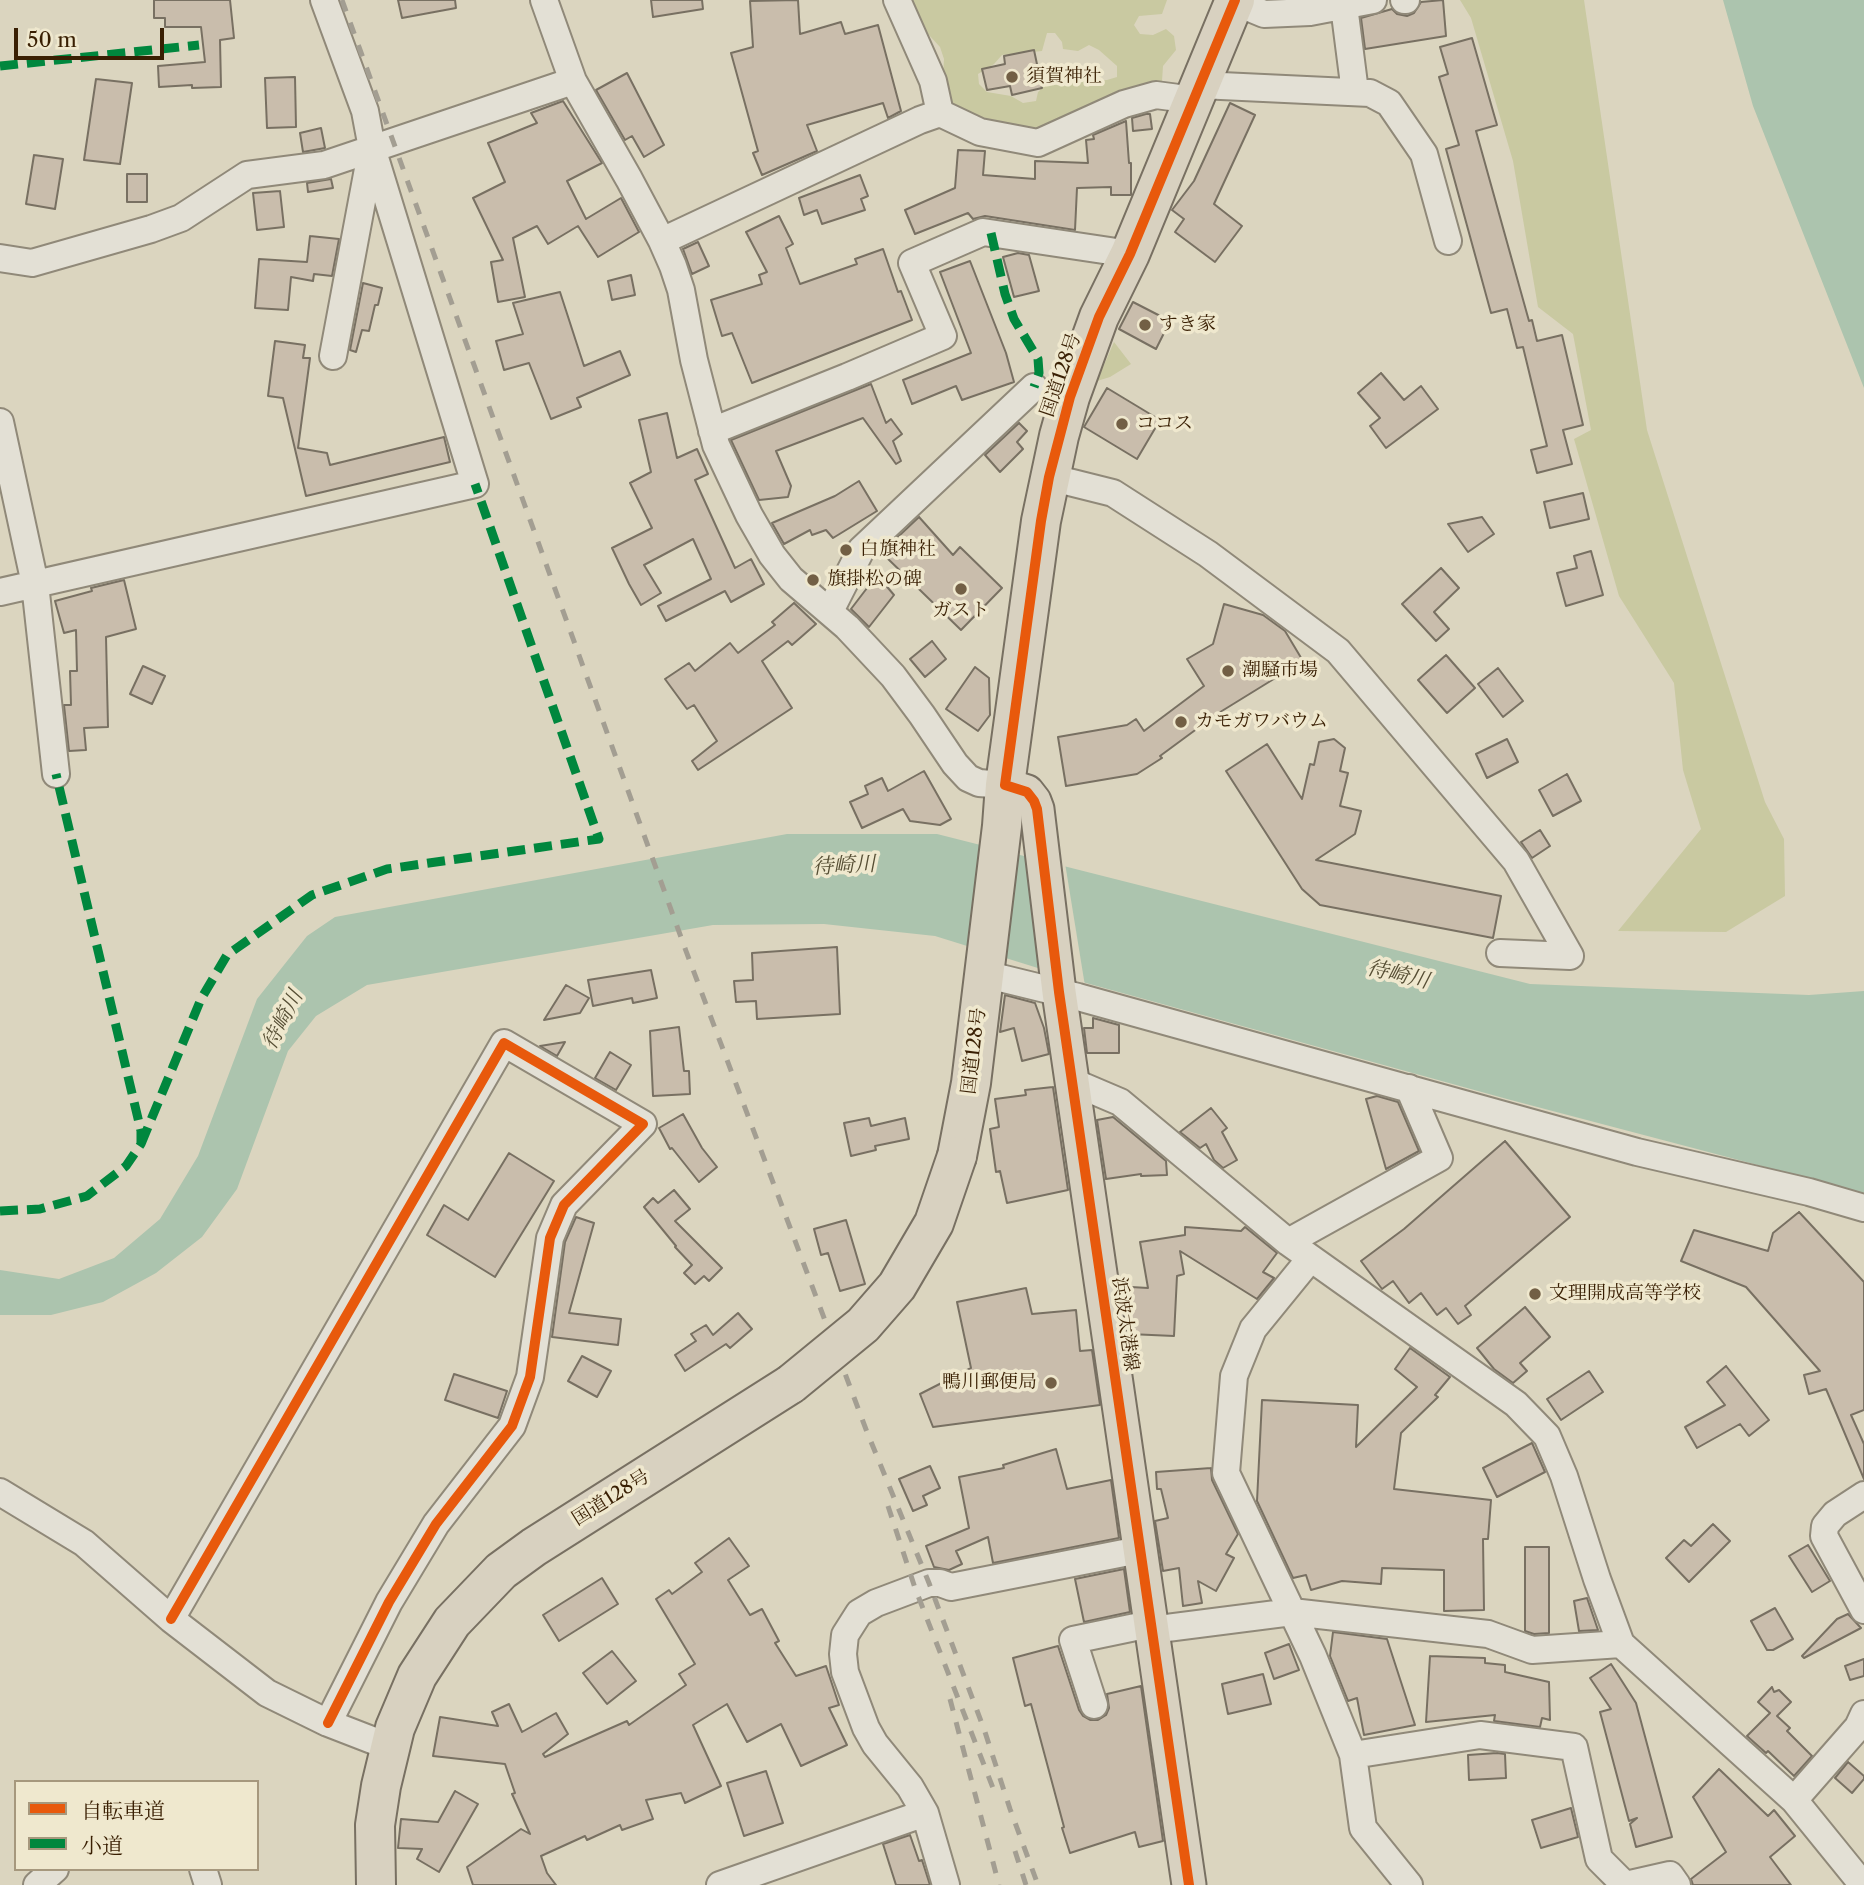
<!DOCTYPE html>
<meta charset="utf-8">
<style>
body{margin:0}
#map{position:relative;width:1864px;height:1885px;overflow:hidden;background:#dbd5bf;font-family:"Libre Caslon Text","Noto Serif JP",serif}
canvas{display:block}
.legend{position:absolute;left:14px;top:1780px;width:245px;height:91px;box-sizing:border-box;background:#efe8ce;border:2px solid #a6987d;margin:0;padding:9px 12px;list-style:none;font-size:21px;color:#391f03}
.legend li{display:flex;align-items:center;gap:14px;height:35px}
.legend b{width:35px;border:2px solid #a6987d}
.scale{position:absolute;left:14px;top:28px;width:150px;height:32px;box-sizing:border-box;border:4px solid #391f03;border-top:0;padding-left:9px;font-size:21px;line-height:24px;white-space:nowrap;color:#391f03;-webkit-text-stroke:5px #efe8ce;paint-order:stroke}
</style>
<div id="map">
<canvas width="1864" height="1885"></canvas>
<ul class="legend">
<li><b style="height:9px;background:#e8590c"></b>自転車道</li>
<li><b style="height:9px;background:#00873e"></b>小道</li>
</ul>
<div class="scale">50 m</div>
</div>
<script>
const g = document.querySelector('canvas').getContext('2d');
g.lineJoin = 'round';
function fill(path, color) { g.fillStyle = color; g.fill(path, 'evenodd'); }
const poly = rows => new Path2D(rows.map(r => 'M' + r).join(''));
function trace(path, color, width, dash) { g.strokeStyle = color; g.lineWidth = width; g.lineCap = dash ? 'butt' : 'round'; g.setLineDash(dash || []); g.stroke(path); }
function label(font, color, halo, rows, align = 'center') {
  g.font = font + ' "Libre Caslon Text","Noto Serif JP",serif'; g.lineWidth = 7; g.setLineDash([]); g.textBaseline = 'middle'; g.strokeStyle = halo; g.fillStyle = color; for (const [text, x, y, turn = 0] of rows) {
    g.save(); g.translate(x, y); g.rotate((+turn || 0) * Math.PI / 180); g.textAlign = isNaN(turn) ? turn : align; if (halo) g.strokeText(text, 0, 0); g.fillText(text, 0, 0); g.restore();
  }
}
const green = poly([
 [911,0,1167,0,1162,14,1139,16,1134,25,1140,34,1153,35,1166,29,1174,36,1176,50,1163,66,1162,81,1145,92,1025,135,959,112,946,99,943,76,944,59,940,47,928,34],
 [1047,33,1055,33,1062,42,1063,49,1078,51,1089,45,1099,50,1117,66,1117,77,1107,80,1048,83,1038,92,1036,101,1023,103,1011,96,987,92,979,84,978,74,994,64,1002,55,1042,51],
 [1460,0,1584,0,1647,430,1765,802,1784,839,1785,896,1726,932,1618,931,1701,829,1683,770,1674,683,1619,596,1574,439,1591,430,1573,334,1538,307,1513,161,1471,18],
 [1114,342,1131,364,1110,377,1097,381]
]);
const water = poly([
 [1723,0,1864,0,1864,388,1753,106],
 [787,834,937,834,1530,984,1809,995,1864,991,1864,1193,1507,1099,1086,983,935,936,824,924,713,925,367,985,316,1016,288,1051,237,1189,202,1237,156,1273,103,1302,51,1315,0,1315,0,1270,59,1279,114,1258,160,1219,198,1156,257,999,307,936,335,917]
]);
const pier = poly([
 [1024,852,1065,863,1085,986,1043,973]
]);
const building = poly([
 [154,0,230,0,234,38,220,40,221,87,192,88,192,85,159,87,158,66,205,62,201,27,165,27,165,18,154,18,154,0],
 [398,0,455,0,456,8,402,18,398,0],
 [651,0,702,0,703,9,653,17,651,0],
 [798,0,800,34,841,22,845,34,878,25,901,111,888,118,883,103,807,125,817,151,762,175,753,153,758,151,731,53,753,47,750,1,798,0],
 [1443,0,1446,36,1365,49,1361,18,1392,9,1397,14,1407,16,1414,13,1421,2,1443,0],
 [1472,38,1497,125,1476,131,1529,321,1532,320,1537,341,1562,335,1583,425,1563,430,1572,464,1537,473,1531,450,1547,446,1523,347,1517,348,1507,309,1491,313,1446,149,1459,145,1439,77,1448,74,1440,47,1472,38],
 [1034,50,1042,88,1012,95,1010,86,987,90,982,69,1005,64,1004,56,1034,50],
 [627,73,664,145,644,157,632,136,625,140,596,90,627,73],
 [295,77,296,127,267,128,265,78,295,77],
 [96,79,132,83,120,164,84,160,96,79],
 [563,101,602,163,567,181,586,219,621,198,639,232,598,257,578,226,548,244,537,226,513,238,525,297,498,302,491,262,503,260,473,198,505,182,488,143,537,123,531,113,563,101],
 [1230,103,1255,115,1214,204,1242,226,1215,262,1175,232,1184,219,1172,210,1194,181,1230,103],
 [1146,114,1150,114,1152,129,1133,131,1132,118,1146,114],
 [1126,121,1129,163,1131,163,1131,195,1111,195,1111,187,1077,188,1075,230,985,216,973,219,968,213,915,234,905,210,955,188,958,150,985,151,983,175,1035,179,1035,161,1088,163,1086,140,1094,139,1093,135,1126,121],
 [321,128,325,148,303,152,300,133,321,128],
 [34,155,63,159,55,209,26,204,34,155],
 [127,174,147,174,147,202,127,202,127,174],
 [860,175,868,196,861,199,865,210,822,224,817,210,804,215,799,198,860,175],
 [331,179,333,188,308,192,307,183,331,179],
 [280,191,284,227,257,230,253,193,280,191],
 [779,216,793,244,786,248,800,284,857,264,855,259,883,249,898,292,901,291,912,320,752,383,732,333,722,336,711,300,762,284,759,275,767,272,746,232,779,216],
 [310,236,339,239,332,276,314,274,313,281,291,277,288,310,255,308,259,259,307,262,310,236],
 [698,242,709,266,692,274,683,249,698,242],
 [1018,253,1029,255,1039,291,1014,297,1003,257,1018,253],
 [970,261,1006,353,1014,382,962,400,956,386,912,404,903,380,971,353,940,272,970,261],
 [631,275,635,295,612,300,608,281,631,275],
 [363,283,382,288,378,305,375,305,369,331,362,330,356,352,350,350,363,283],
 [560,292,584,366,620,351,630,375,577,398,581,407,551,419,529,363,504,370,496,341,523,334,513,303,560,292],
 [1133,302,1170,321,1156,349,1119,329,1133,302],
 [275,341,305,345,303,358,310,358,298,448,327,453,330,465,444,437,450,462,306,496,283,398,268,396,275,341],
 [1381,373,1404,400,1421,386,1438,409,1386,448,1370,426,1380,418,1358,393,1381,373],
 [871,384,886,423,891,419,902,434,893,441,901,461,896,464,863,418,776,451,791,486,788,497,759,500,731,440,871,384],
 [1107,388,1160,420,1137,459,1084,427,1107,388],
 [667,413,677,458,697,449,708,474,695,480,735,568,751,559,764,584,731,602,725,591,666,621,658,606,711,579,693,539,644,565,661,593,641,605,629,584,612,548,652,528,630,483,651,472,639,420,667,413],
 [1019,423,1027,431,1017,442,1023,449,1000,472,985,455,1019,423],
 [859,481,877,511,833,538,826,530,812,535,810,530,784,544,772,523,835,496,859,481],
 [1583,493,1589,519,1550,528,1544,502,1583,493],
 [919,517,953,555,960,547,1002,588,961,630,884,555,884,550,919,517],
 [1482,517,1494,534,1468,552,1448,524,1482,517],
 [1591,551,1603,595,1566,606,1557,573,1577,568,1574,556,1591,551],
 [1441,568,1459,588,1434,612,1449,629,1436,641,1402,604,1441,568],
 [877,575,894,595,869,627,851,609,877,575],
 [124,580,136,629,106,637,108,727,84,728,86,750,69,751,64,705,71,705,70,671,77,671,76,630,64,633,55,601,92,591,91,588,124,580],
 [794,603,816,624,792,645,788,641,762,661,792,708,698,770,692,761,717,741,694,705,687,709,665,679,689,663,695,671,730,643,738,653,775,625,772,622,794,603],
 [1224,604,1263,615,1285,631,1303,661,1217,714,1160,756,1162,758,1137,774,1066,786,1058,737,1127,725,1136,719,1144,731,1204,686,1187,659,1213,644,1224,604],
 [932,641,946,659,925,677,910,659,932,641],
 [1446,655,1475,688,1447,713,1418,680,1446,655],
 [143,666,165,676,152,704,130,694,143,666],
 [975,667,989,678,990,715,978,731,946,709,975,667],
 [1498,668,1523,701,1503,717,1478,684,1498,668],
 [1334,739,1345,748,1340,771,1348,773,1340,806,1361,811,1355,834,1316,860,1501,896,1493,938,1320,905,1302,889,1226,771,1267,744,1302,799,1310,764,1314,765,1319,742,1334,739],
 [1507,739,1518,762,1487,778,1476,754,1507,739],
 [924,771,951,819,940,825,910,821,903,809,862,828,850,802,868,794,865,786,882,778,888,791,924,771],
 [1567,774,1581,801,1553,816,1539,790,1567,774],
 [1540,830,1550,846,1532,858,1521,842,1540,830],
 [837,947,840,1014,757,1019,756,1001,736,1002,734,981,753,980,752,953,837,947],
 [651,970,657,998,633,1003,632,998,593,1006,588,980,651,970],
 [566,985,589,998,580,1013,544,1020,566,985],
 [1005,995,1035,1003,1044,1028,1049,1054,1022,1061,1014,1028,1000,1032,1005,995],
 [1093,1018,1119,1025,1119,1053,1087,1053,1084,1028,1093,1028,1093,1018],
 [679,1027,684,1071,689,1071,690,1094,653,1096,650,1031,679,1027],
 [565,1042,557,1056,540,1046,565,1042],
 [610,1052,631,1065,616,1090,595,1078,610,1052],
 [1053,1087,1068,1190,1007,1203,1000,1171,996,1172,990,1129,999,1127,995,1099,1026,1095,1025,1090,1053,1087],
 [1377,1096,1398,1102,1419,1151,1386,1169,1366,1099,1377,1096],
 [1211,1108,1227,1128,1222,1132,1237,1160,1223,1168,1214,1160,1206,1144,1200,1148,1180,1132,1211,1108],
 [683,1114,702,1148,717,1167,699,1182,672,1148,670,1149,659,1128,683,1114],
 [1113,1117,1166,1161,1167,1175,1141,1176,1141,1174,1106,1179,1097,1120,1113,1117],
 [869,1118,871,1126,905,1118,909,1139,875,1146,876,1150,851,1156,844,1123,869,1118],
 [1505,1141,1570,1217,1465,1306,1471,1315,1458,1324,1446,1308,1437,1315,1421,1293,1409,1303,1393,1281,1382,1289,1361,1261,1404,1229,1505,1141],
 [509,1153,554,1181,495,1277,427,1235,444,1205,468,1220,509,1153],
 [674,1190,690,1209,675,1221,722,1268,709,1281,704,1276,695,1284,684,1273,692,1265,675,1247,676,1246,644,1207,653,1198,658,1203,674,1190],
 [1799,1212,1864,1282,1864,1410,1851,1415,1864,1444,1864,1479,1826,1389,1809,1394,1804,1375,1820,1371,1746,1287,1681,1261,1694,1230,1768,1251,1773,1233,1799,1212],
 [576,1217,594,1223,569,1313,621,1319,618,1345,552,1337,565,1242,576,1217],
 [846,1220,865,1284,840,1291,828,1253,821,1255,814,1229,846,1220],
 [1185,1227,1241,1231,1245,1227,1277,1253,1263,1272,1274,1278,1257,1299,1180,1251,1184,1274,1177,1276,1174,1336,1129,1334,1131,1287,1148,1288,1140,1242,1185,1235,1185,1227],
 [1026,1288,1032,1314,1076,1310,1080,1351,1092,1350,1100,1405,933,1427,920,1394,971,1368,957,1302,1026,1288],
 [1525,1307,1550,1337,1520,1363,1527,1371,1513,1383,1494,1369,1477,1348,1525,1307],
 [738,1313,752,1329,730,1348,726,1344,685,1371,675,1355,696,1341,691,1334,706,1325,713,1335,738,1313],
 [1410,1348,1450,1377,1435,1395,1438,1397,1401,1433,1394,1489,1491,1500,1488,1539,1483,1539,1484,1610,1444,1611,1444,1570,1382,1568,1381,1584,1342,1581,1311,1590,1306,1575,1293,1578,1257,1501,1262,1400,1358,1405,1356,1447,1417,1387,1395,1369,1410,1348],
 [582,1356,611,1371,597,1397,568,1381,582,1356],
 [1726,1366,1769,1420,1749,1436,1740,1424,1697,1448,1685,1427,1725,1405,1707,1382,1726,1366],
 [1589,1371,1603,1392,1561,1420,1547,1399,1589,1371],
 [454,1374,507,1391,498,1418,445,1400,454,1374],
 [1532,1443,1545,1472,1497,1497,1483,1468,1532,1443],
 [1056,1449,1067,1489,1111,1480,1119,1538,993,1563,988,1537,956,1551,962,1564,949,1570,934,1567,926,1546,969,1528,959,1477,1004,1468,1003,1465,1056,1449],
 [930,1466,940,1488,923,1496,927,1505,913,1511,899,1479,930,1466],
 [1211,1468,1212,1480,1238,1534,1226,1554,1234,1558,1216,1591,1198,1581,1202,1603,1183,1606,1179,1568,1163,1571,1155,1521,1168,1518,1161,1489,1157,1489,1156,1472,1211,1468],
 [1713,1524,1730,1541,1689,1582,1666,1558,1684,1540,1691,1546,1713,1524],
 [729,1538,749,1566,728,1580,750,1615,762,1609,779,1641,775,1643,796,1676,826,1666,839,1705,829,1708,847,1745,801,1766,781,1724,747,1742,727,1704,693,1725,721,1786,685,1803,681,1793,646,1800,653,1819,622,1830,620,1825,587,1840,585,1836,541,1856,547,1873,556,1885,473,1885,467,1867,521,1829,530,1834,512,1794,515,1793,505,1764,433,1756,440,1717,498,1726,492,1712,509,1704,522,1732,556,1713,568,1734,543,1754,545,1757,627,1721,629,1725,686,1685,679,1674,695,1664,656,1599,669,1590,672,1594,702,1572,695,1563,729,1538],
 [1808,1545,1830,1581,1812,1592,1789,1556,1808,1545],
 [1525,1547,1549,1547,1549,1633,1534,1634,1525,1631,1525,1547],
 [1124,1569,1130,1612,1084,1622,1075,1579,1124,1569],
 [602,1578,618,1604,559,1641,543,1615,602,1578],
 [1587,1598,1598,1630,1579,1631,1574,1601,1587,1598],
 [1775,1608,1793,1639,1773,1650,1767,1650,1751,1621,1775,1608],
 [1848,1614,1861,1628,1804,1658,1802,1656,1837,1619,1848,1614],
 [1333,1632,1387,1639,1415,1725,1364,1735,1357,1698,1348,1701,1330,1656,1333,1632],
 [1289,1644,1299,1670,1274,1679,1265,1653,1289,1644],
 [1058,1646,1079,1710,1083,1716,1090,1720,1098,1720,1106,1715,1109,1708,1107,1694,1141,1686,1163,1841,1139,1847,1135,1832,1070,1853,1062,1828,1064,1827,1031,1704,1025,1706,1013,1658,1058,1646],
 [612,1651,636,1681,607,1704,583,1673,612,1651],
 [1430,1656,1485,1658,1485,1663,1505,1665,1505,1672,1549,1682,1550,1720,1542,1718,1540,1727,1494,1721,1495,1715,1426,1722,1430,1656],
 [1864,1659,1864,1676,1850,1680,1845,1666,1864,1659],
 [1611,1664,1636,1703,1672,1837,1636,1847,1630,1824,1637,1818,1629,1821,1600,1712,1611,1709,1590,1678,1611,1664],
 [1263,1674,1271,1704,1228,1714,1222,1684,1263,1674],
 [1772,1687,1774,1692,1779,1690,1791,1702,1777,1716,1790,1728,1787,1731,1812,1756,1794,1776,1768,1751,1766,1753,1747,1736,1770,1713,1758,1702,1772,1687],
 [1497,1753,1505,1754,1506,1778,1469,1780,1468,1755,1497,1753],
 [1848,1762,1864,1776,1864,1779,1852,1793,1835,1778,1848,1762],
 [1719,1769,1768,1816,1774,1810,1795,1836,1770,1857,1791,1885,1693,1885,1691,1879,1726,1852,1693,1797,1719,1769],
 [766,1771,783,1823,744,1836,727,1783,766,1771],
 [455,1791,478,1804,439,1872,417,1859,422,1849,398,1848,401,1819,438,1822,455,1791],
 [1571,1808,1578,1837,1541,1848,1532,1820,1571,1808],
 [910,1835,919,1861,922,1860,930,1885,896,1885,883,1844,910,1835]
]);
const minor = poly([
 [544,0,573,81,629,179,662,241,673,266,681,290,694,360,716,445,749,515,772,555,791,579,847,627,893,676,922,715,955,764,968,778,979,783,1005,785],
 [897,0,933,81,940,113],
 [1404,0,1406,0],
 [1235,2,1264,14,1310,12,1373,0],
 [1344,6,1355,92],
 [1200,85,1370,93,1389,103,1424,154,1448,241],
 [662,241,920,120,940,113,980,132,1038,143,1124,104,1156,95,1194,100],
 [0,258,32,263,151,229,181,218,247,175,324,165,573,81],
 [333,356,371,153],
 [0,422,35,584,56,774],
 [712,431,847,377,943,336,912,263,983,232,1130,254],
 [1049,477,1113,493,1208,554,1338,651,1516,861,1570,956],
 [0,592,475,484,372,148,365,111,324,0],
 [830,611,861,550,1034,387],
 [1500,953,1570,956],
 [984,974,1078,997,1637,1152,1809,1192,1864,1208],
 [1073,1082,1120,1102,1288,1242,1516,1404,1547,1436,1564,1476,1597,1579,1621,1644],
 [1288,1242,1439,1158,1409,1088],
 [1310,1259,1253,1329,1234,1376,1226,1473,1313,1656,1353,1755,1363,1828,1409,1885],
 [0,1492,84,1543,171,1619,267,1693,328,1723,390,1747],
 [1864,1495,1835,1514,1825,1526,1824,1536,1864,1610],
 [171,1619,504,1043,643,1124,564,1205,550,1238,530,1377,512,1426,436,1524,389,1602,328,1723],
 [1151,1630,1292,1612,1488,1634,1532,1650,1621,1644,1794,1800,1863,1885],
 [1094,1705,1073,1640,1150,1624],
 [1353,1755,1480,1735,1574,1747,1599,1859,1625,1885],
 [1794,1800,1858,1727,1864,1714],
 [203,1869,208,1885],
 [37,1885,55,1869],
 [720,1885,925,1813],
 [946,1885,925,1813,910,1787,875,1744,866,1728,845,1672,843,1654,845,1635,859,1613,876,1603,929,1583,940,1583,951,1587,1139,1550],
 [1626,1885,1670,1875,1677,1885]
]);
const major = poly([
 [1005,785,1027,792,1034,801,1037,809,1059,992,1189,1885]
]);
const highway = poly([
 [957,1156,971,1083,1002,826,1005,785,1041,521,1059,436,1070,397,1099,317,1130,254,1235,0],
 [376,1885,375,1825,381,1786,395,1728,417,1676,452,1622,501,1571,534,1547,791,1384]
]);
const rail = poly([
 [342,0,686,951,867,1432,929,1583,984,1729,1010,1809,1038,1885],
 [888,1506,915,1588,993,1788],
 [950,1699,999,1885],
 [1015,1851,1026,1885]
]);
const highwayBridge = poly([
 [791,1384,863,1325,897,1286,934,1223,957,1156]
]);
const quiet = poly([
 [0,66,199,45],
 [991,233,1005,294,1014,319,1038,359,1039,373,1034,387],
 [141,1144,201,999,227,955,312,895,387,869,599,839,475,484],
 [0,1211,40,1209,87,1196,126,1166,141,1144,141,1131,56,774]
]);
const cycleway = poly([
 [171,1619,504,1043,643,1124,564,1205,550,1238,530,1377,512,1426,436,1524,389,1602,328,1723],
 [1189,1885,1059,992,1037,809,1034,801,1027,792,1005,785,1041,521,1049,477,1070,397,1099,317,1130,254,1235,0]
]);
const markers = [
 [1012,77,7,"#725f45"],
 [1145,325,7,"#725f45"],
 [1122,424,7,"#725f45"],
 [846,550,7,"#725f45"],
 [813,580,7,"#725f45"],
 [961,589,7,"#725f45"],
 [1228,671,7,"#725f45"],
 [1181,722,7,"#725f45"],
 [1535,1294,7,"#725f45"],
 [1051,1383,7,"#725f45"]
];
const poiNames = [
 ["須賀神社",1026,77],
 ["すき家",1159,325],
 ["ココス",1136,424],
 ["白旗神社",860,550],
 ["旗掛松の碑",827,580],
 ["ガスト",961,611,"center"],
 ["潮騒市場",1242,671],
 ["カモガワバウム",1195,722],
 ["文理開成高等学校",1549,1294],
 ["鴨川郵便局",1037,1383,"right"]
];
const streetNames = [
 ["国道128号",1061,375,-71],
 ["国道128号",974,1051,-83],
 ["浜波太港線",1125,1324,82],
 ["国道128号",611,1498,-32]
];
const waterNames = [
 ["待崎川",844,866,-3],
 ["待崎川",1398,975,13],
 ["待崎川",283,1020,-63]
];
fill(green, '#c9c9a1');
fill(water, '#acc4ae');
fill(pier, '#dbd5bf');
fill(building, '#c9bdac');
trace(building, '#787062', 2);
trace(minor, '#908979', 30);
trace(major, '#787062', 37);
trace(highway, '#787062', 42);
trace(minor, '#e3e0d5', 26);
trace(major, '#d8d1c0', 33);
trace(highway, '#d8d1c0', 38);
trace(rail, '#a39e92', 5, [12, 12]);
trace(highwayBridge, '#787062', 42, []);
trace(highwayBridge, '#d8d1c0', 38);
trace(quiet, '#00873e', 9, [18, 9]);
trace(cycleway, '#e8590c', 10);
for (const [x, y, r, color] of markers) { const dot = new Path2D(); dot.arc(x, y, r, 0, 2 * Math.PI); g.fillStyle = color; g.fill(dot); trace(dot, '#efe8ce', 2.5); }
label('19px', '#391f03', '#efe8ce', poiNames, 'left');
label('19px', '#391f03', '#efe8ce', streetNames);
label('italic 21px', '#564e34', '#efe8ce', waterNames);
</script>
